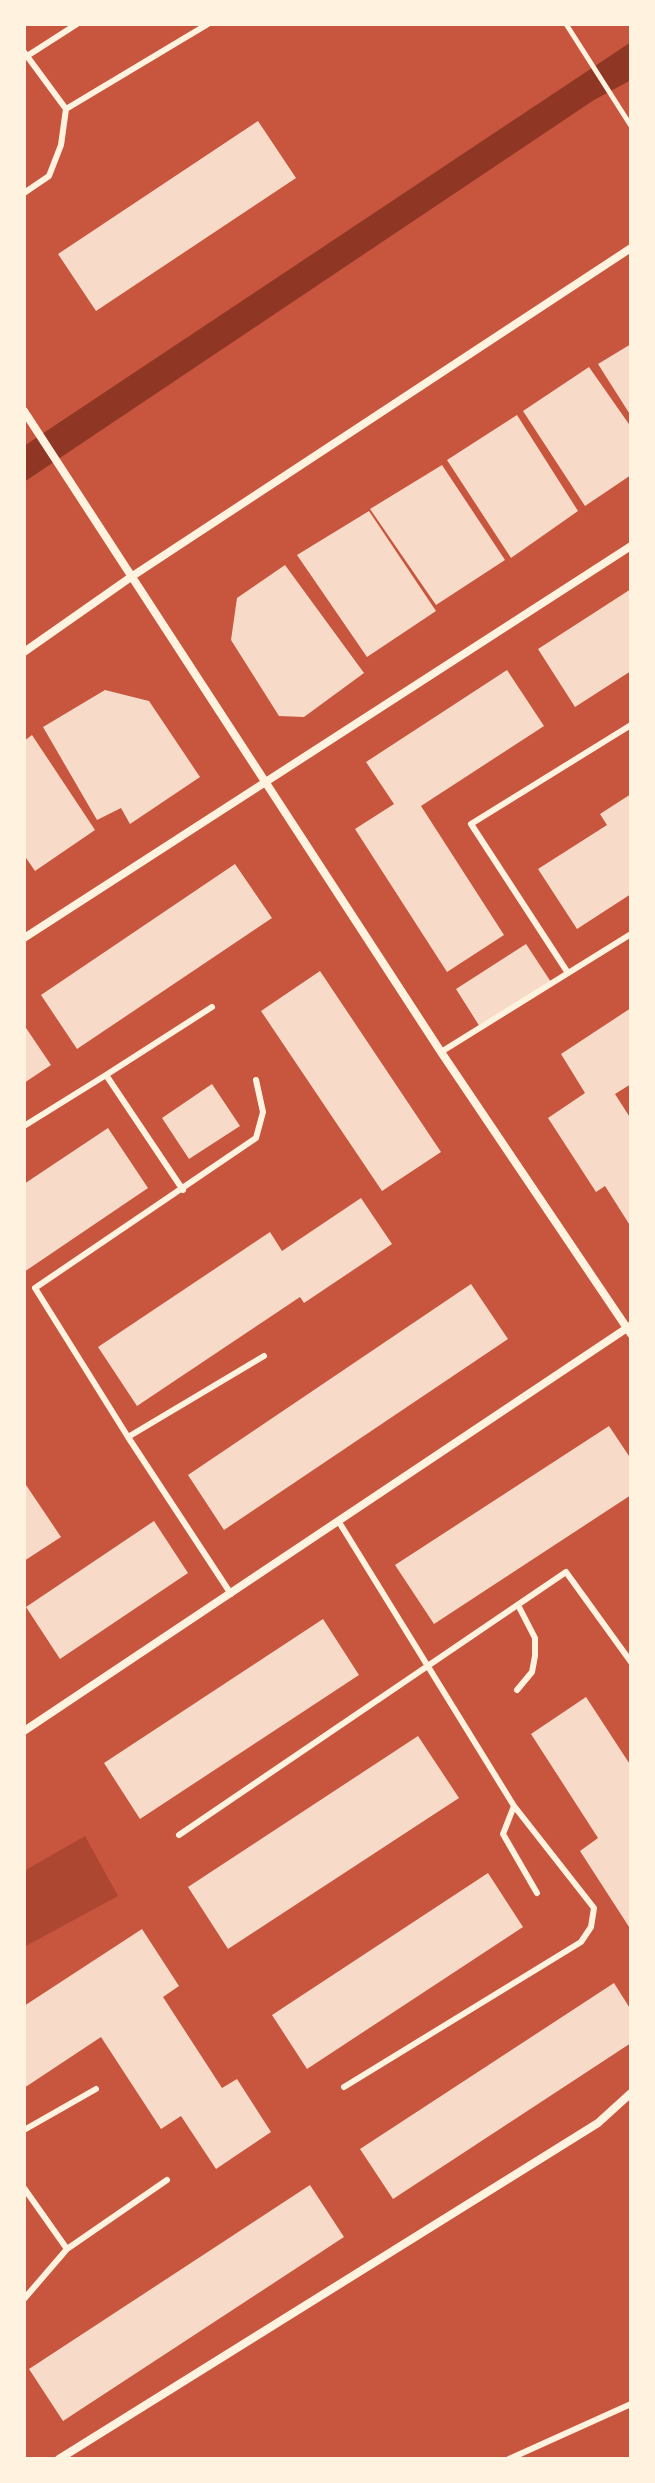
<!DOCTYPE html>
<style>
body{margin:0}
#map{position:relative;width:655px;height:2483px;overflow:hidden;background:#c8553d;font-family:Lora,serif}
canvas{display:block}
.frame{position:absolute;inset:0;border:26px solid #fff3e0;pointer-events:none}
</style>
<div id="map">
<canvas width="655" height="2483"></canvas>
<div class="frame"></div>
</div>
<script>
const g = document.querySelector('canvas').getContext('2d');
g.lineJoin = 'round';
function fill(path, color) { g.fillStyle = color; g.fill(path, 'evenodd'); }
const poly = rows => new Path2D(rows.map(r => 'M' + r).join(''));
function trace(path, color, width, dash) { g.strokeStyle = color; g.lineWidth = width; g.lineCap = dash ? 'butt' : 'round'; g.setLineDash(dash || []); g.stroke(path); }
const green = poly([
 [85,1836,118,1896,24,1947,24,1871]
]);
const water = poly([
 [631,42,631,80,594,100,24,482,24,446]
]);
const building = poly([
 [258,121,296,178,96,311,58,254],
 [631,344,631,416,598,364],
 [589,367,631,427,631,475,585,506,523,411],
 [517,415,578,511,511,558,447,460],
 [442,465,505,560,436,605,370,509],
 [369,511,436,611,367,657,297,555],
 [285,565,364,673,304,717,279,716,231,640,237,598],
 [631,589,631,671,575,707,538,649],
 [507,670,544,726,421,806,504,935,447,972,355,829,394,804,366,762],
 [105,690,149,701,200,777,130,824,121,808,97,820,43,727],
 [32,735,95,830,35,871,24,855,24,741],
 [631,794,631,894,577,929,538,869,607,825,600,814],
 [235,864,272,918,77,1049,41,995],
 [526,944,551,982,480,1027,456,989],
 [320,971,441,1152,382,1191,261,1011],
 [631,1008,631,1084,615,1094,631,1119,631,1227,605,1186,596,1192,548,1118,585,1093,561,1054],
 [24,1025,51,1065,24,1083],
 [212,1084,240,1126,189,1159,162,1118],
 [108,1128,148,1188,24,1272,24,1184],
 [361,1198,392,1244,304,1303,300,1297,137,1406,98,1347,270,1232,282,1251],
 [471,1284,508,1339,224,1530,188,1475],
 [609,1426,631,1459,631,1495,434,1624,395,1565],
 [24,1482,61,1537,24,1561],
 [154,1521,188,1573,60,1659,26,1607],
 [323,1619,359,1675,140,1819,104,1763],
 [586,1697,631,1766,631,1930,580,1851,598,1838,531,1734],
 [418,1736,459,1798,228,1949,188,1887],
 [488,1873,523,1927,307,2069,272,2015],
 [142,1929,179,1986,163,1997,222,2088,237,2079,271,2132,216,2169,181,2116,161,2129,101,2037,24,2088,24,2006],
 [614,1983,631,2010,631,2043,393,2199,360,2149],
 [310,2185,344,2237,63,2421,29,2369]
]);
const path = poly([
 [566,24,631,126]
]);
const service = poly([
 [24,52,66,109,208,24],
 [24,58,77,24],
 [24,193,49,176,61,145,66,109],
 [568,973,471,824,631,725],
 [441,1052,631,934],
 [106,1075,212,1007],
 [24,1126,106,1075,183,1190],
 [128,1437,264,1356],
 [339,1522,514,1806,594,1908,591,1927,581,1942,344,2087],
 [231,1594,128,1437,35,1288,256,1138,263,1112,256,1080],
 [517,1690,532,1672,535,1656,535,1638,518,1605],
 [514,1806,503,1834,537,1893],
 [179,1835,566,1572,631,1662],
 [24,2130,96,2089],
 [24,2188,67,2249,167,2180],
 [24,2299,67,2249],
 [509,2459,631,2404]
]);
const minor = poly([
 [24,411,441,1052,631,1334],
 [24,652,131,577,631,248],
 [24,938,631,546],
 [24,1731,630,1326],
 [59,2459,598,2123,631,2093]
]);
fill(green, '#ae4732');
fill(water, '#8f3625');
fill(building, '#f7dbc8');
trace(path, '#fff3e0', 5);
trace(service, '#fff3e0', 6);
trace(minor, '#fff3e0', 8);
</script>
